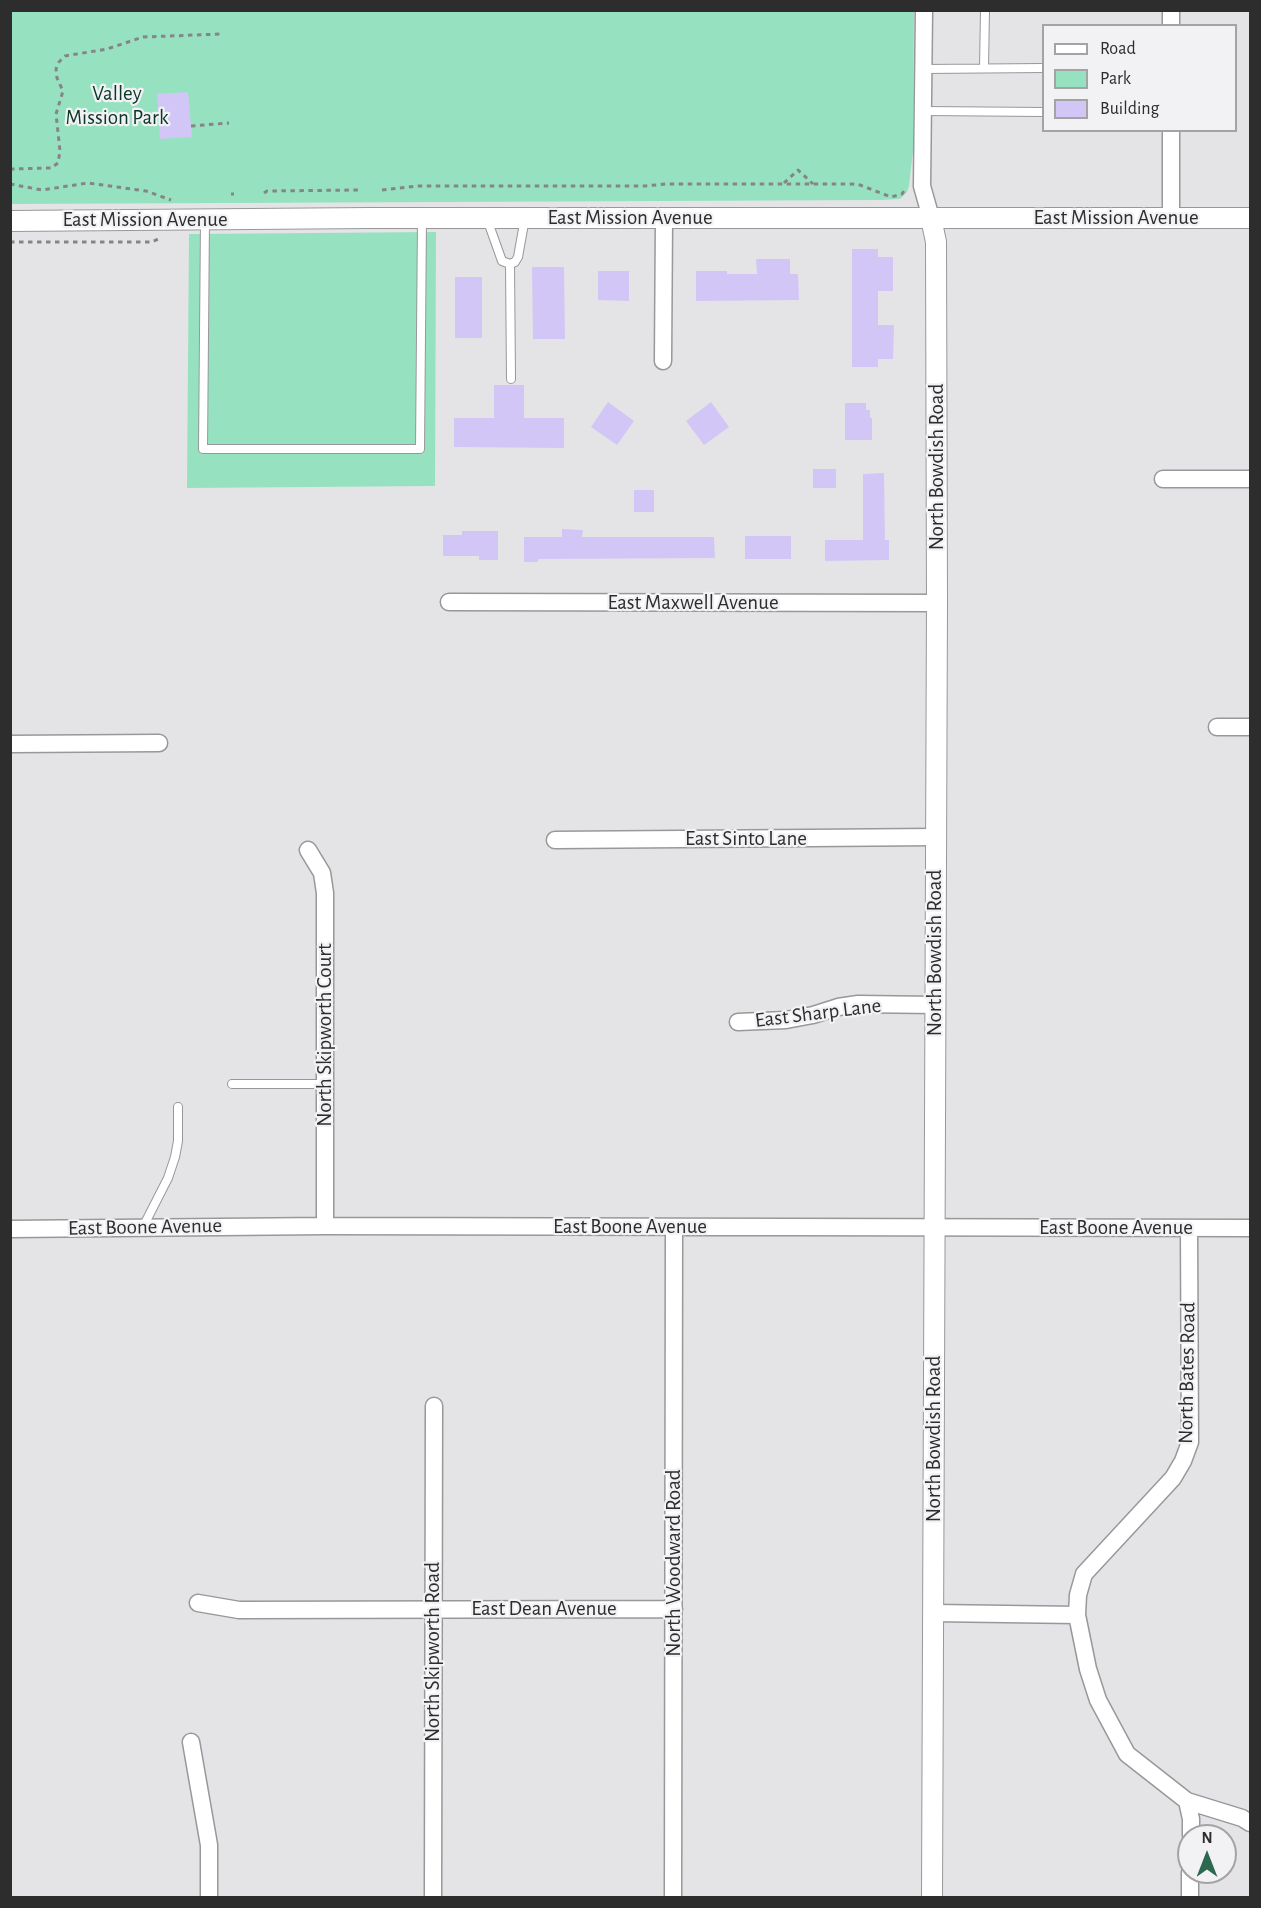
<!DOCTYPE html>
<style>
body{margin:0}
#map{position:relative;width:1261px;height:1908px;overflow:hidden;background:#e4e4e7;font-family:"Alegreya Sans",sans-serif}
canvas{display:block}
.frame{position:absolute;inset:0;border:12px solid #2d2d2e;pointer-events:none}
.legend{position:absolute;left:1042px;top:24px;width:195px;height:108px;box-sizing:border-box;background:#f2f1f4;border:2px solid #a3a3a5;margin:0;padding:8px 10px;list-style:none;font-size:18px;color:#2d2d2e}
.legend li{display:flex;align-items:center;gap:12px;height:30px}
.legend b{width:30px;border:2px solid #a3a3a5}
.north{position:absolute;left:1177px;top:1824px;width:60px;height:60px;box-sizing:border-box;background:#f2f1f4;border:2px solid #a3a3a5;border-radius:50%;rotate:0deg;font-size:16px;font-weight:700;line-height:24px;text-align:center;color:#2d2d2e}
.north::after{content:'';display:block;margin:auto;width:21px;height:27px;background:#2e6850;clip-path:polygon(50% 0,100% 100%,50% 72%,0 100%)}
</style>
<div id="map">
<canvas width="1261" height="1908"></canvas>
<div class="frame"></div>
<ul class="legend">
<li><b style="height:8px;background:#fff"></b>Road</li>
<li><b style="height:16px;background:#96e2c0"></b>Park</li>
<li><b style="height:16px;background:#d2c6f7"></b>Building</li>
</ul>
<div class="north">N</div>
</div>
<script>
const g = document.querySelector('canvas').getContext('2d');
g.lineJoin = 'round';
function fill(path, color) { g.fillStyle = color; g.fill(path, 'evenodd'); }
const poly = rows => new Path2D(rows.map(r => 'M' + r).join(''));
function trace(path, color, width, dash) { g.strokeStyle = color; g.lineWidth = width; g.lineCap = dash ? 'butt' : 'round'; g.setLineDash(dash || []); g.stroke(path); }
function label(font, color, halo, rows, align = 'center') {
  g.font = font + ' "Alegreya Sans",sans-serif'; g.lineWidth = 4.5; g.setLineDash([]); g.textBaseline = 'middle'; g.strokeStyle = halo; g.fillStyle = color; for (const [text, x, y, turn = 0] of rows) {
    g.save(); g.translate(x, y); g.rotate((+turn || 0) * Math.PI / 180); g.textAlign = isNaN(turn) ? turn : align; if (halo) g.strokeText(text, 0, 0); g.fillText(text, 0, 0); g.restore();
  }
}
const green = poly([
 [11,11,914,11,913,151,909,186,907,192,900,199,882,200,11,204],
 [436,232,435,486,187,488,189,234]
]);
const building = poly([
 [188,92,192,137,160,139,157,94],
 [852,249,878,249,878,257,893,257,893,291,878,291,878,325,894,325,893,359,878,359,878,367,852,367],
 [756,259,790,259,790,274,798,274,799,300,696,301,696,271,727,271,727,274,757,274],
 [532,267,564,267,565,339,533,339],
 [598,271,629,271,629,301,598,300],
 [455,277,482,277,482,338,455,338],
 [494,385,524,385,524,418,564,418,564,448,454,447,454,418,494,418],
 [608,402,634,421,617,445,591,427],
 [711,402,729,427,704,445,686,421],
 [845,403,866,403,866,410,870,410,870,418,872,418,872,440,845,440],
 [813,469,836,469,836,488,813,488],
 [884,473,885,540,889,540,889,560,825,561,825,540,863,540,863,474],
 [634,490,654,490,654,512,634,512],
 [562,529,583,530,582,537,714,537,715,558,538,559,538,562,524,562,524,537,562,537],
 [462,531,498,531,498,560,479,560,479,556,443,556,443,535,462,535],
 [745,536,791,536,791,559,745,559]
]);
const path = poly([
 [191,126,229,123],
 [10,169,51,168,58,163,60,151,56,114,63,91,57,78,56,69,59,62,65,56,107,49,143,37,222,34],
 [784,183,798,170,813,184],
 [10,184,42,190,88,183,146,191,171,200],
 [382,190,418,186,645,186,666,184,852,184,860,185,891,197,902,194,906,188],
 [264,193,267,191,358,190],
 [231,194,234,194],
 [10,242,152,242,158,239]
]);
const service = poly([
 [984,68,985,10],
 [924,69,1044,68],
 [924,111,1044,112],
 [487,219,502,261,510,264,515,262,518,257,525,218],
 [205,220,203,449,420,449,422,219],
 [510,264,511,379],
 [232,1084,325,1084],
 [143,1227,168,1178,175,1157,178,1141,178,1107]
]);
const minor = poly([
 [924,10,922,186,931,218],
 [1171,10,1171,26],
 [1171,130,1171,218],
 [663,361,664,218],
 [1163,479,1250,479],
 [449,602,937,603],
 [1217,727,1250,727],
 [10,744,159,743],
 [555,840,936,837],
 [308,850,322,873,325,893,325,1226],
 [738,1022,786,1020,813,1015,838,1007,858,1004,935,1005],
 [1189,1228,1190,1442,1183,1461,1173,1478,1084,1574,1078,1595,1077,1615,1088,1669,1098,1700,1127,1754,1187,1801,1191,1819,1191,1836],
 [10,1229,325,1226,1250,1228],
 [198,1603,239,1610,674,1609],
 [933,1613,1077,1615],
 [191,1742,209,1845,209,1898],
 [1187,1801,1242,1818,1250,1823],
 [433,1898,434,1406],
 [673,1898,674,1228],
 [1190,1898,1190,1872]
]);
const tertiary = poly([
 [931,218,936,242,937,603,932,1898],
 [10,221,370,218,1250,218]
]);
const parkNames = [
 ["Valley",117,94],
 ["Mission Park",117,118]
];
const streetNames = [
 ["East Mission Avenue",630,218],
 ["East Mission Avenue",1116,218],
 ["East Mission Avenue",145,220],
 ["North Bowdish Road",937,467,-90],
 ["East Maxwell Avenue",693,603],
 ["East Sinto Lane",746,839],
 ["North Bowdish Road",935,953,-90],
 ["East Sharp Lane",818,1013,-7],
 ["North Skipworth Court",325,1035,-90],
 ["East Boone Avenue",145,1227,-1],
 ["East Boone Avenue",630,1227],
 ["East Boone Avenue",1116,1228],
 ["North Bates Road",1187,1373,-89],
 ["North Bowdish Road",934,1439,-90],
 ["North Woodward Road",674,1563,-90],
 ["East Dean Avenue",544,1609],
 ["North Skipworth Road",433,1652,-90]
];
fill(green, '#96e2c0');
fill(building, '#d2c6f7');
trace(service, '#98979a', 10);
trace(minor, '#98979a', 19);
trace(tertiary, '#98979a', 22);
trace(path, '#858586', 3, [4.5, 4.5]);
trace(service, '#fff', 8);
trace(minor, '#fff', 16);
trace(tertiary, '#fff', 20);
label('21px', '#0a3727', '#f2f1f4', parkNames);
label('21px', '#2d2d2e', '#f2f1f4', streetNames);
</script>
